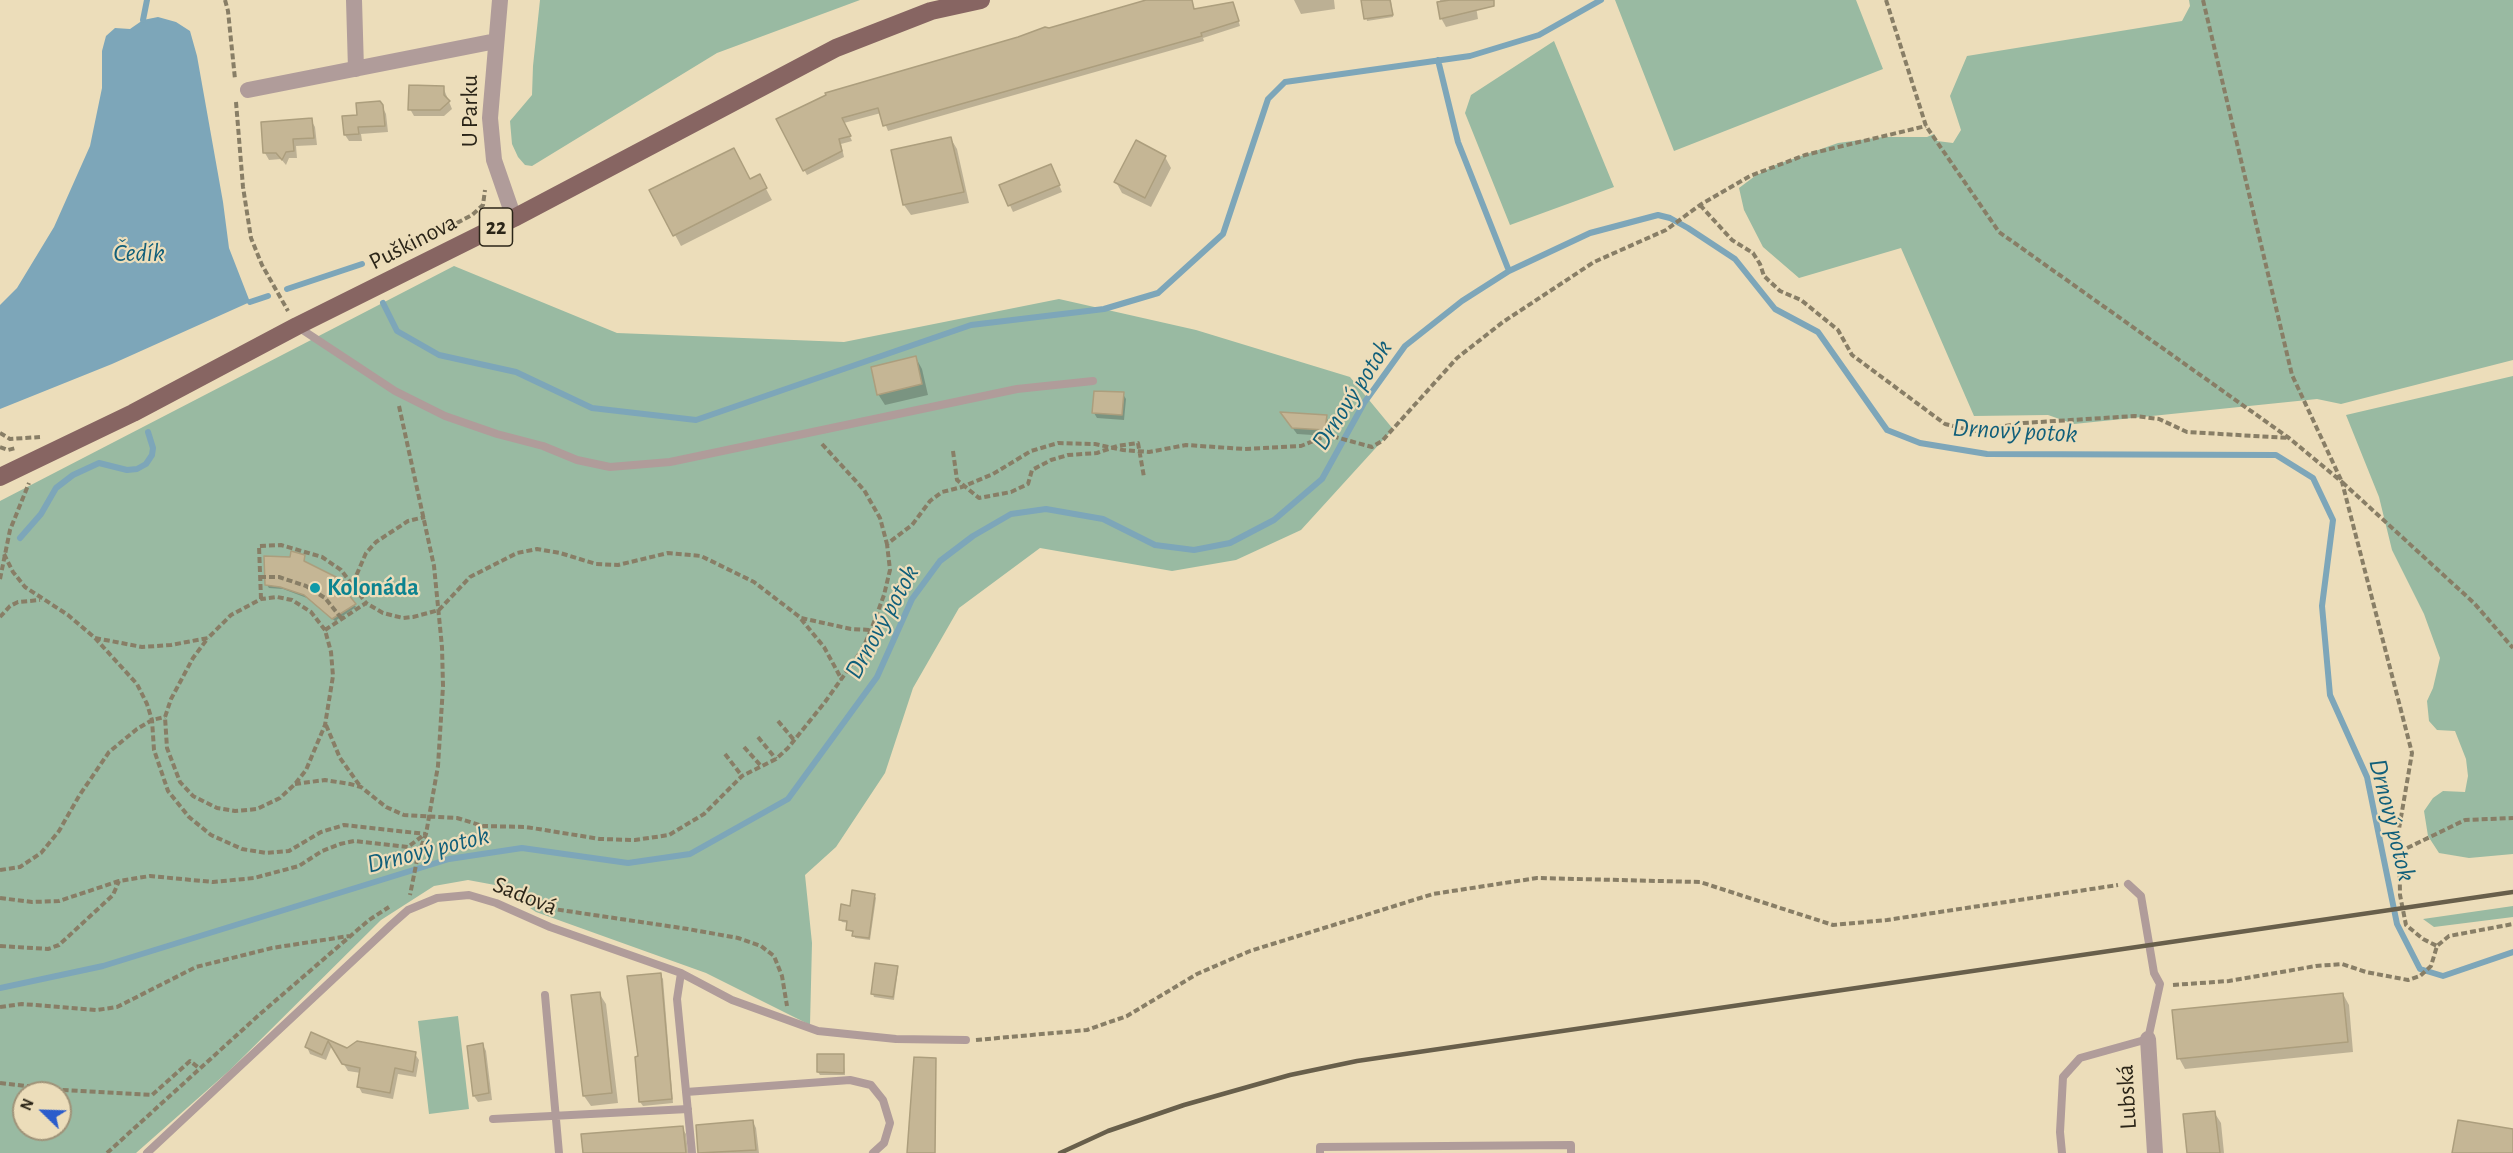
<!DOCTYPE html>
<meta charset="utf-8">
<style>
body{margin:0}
#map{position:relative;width:2513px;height:1153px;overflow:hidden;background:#ecddba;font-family:"Alegreya Sans",sans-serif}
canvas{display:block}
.north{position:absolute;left:12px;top:1081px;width:60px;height:60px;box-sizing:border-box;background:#ecddba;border:2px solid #9f9379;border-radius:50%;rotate:293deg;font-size:16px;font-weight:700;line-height:24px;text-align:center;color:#2b2518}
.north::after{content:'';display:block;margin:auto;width:21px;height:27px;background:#2b5ccb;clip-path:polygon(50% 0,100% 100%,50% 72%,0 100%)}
</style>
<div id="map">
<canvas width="2513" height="1153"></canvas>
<div class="north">N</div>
</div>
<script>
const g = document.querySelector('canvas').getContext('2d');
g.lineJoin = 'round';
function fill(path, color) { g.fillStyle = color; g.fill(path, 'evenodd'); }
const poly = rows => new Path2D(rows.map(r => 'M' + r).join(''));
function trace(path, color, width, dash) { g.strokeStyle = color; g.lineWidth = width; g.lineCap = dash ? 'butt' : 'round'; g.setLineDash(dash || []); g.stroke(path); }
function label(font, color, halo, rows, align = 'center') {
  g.font = font + ' "Alegreya Sans",sans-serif'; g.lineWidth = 4.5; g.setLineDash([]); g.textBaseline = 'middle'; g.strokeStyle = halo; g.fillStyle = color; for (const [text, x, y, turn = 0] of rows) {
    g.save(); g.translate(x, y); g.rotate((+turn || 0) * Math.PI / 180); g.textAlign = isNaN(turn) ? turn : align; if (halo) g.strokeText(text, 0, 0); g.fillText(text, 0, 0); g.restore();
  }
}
const green = poly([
 [540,0,860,0,717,53,532,166,525,165,518,157,512,144,510,121,532,95,533,66],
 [1615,0,1856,0,1883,69,1674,151],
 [2189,0,2513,0,2513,360,2341,404,2317,399,2074,424,2048,415,1974,416,1901,248,1799,278,1763,247,1744,210,1739,188,1755,176,1776,165,1838,143,1883,137,1927,137,1934,134,1937,141,1953,143,1961,130,1950,96,1967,56,2182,21,2190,6],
 [1554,41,1614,187,1510,225,1465,113,1471,95],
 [454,266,617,333,844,342,1059,299,1196,330,1350,377,1393,429,1301,530,1236,560,1172,571,1040,548,959,608,913,688,885,773,836,847,805,875,812,943,810,1025,706,973,536,912,495,885,468,880,434,886,381,920,230,1070,136,1153,0,1153,0,501],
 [24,1093,60,1093,60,1129,24,1129],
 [2513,376,2513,854,2469,858,2439,853,2428,836,2424,811,2433,798,2443,791,2465,792,2468,776,2466,759,2455,731,2437,730,2429,721,2427,701,2433,688,2440,658,2424,614,2392,550,2379,497,2346,415],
 [2513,906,2513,917,2434,927,2423,919],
 [458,1016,469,1109,429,1114,418,1021]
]);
const water = poly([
 [158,17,176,22,190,31,197,56,223,202,229,248,250,302,112,364,0,409,0,305,17,288,54,227,90,146,102,88,102,51,106,36,115,28,130,29,143,20]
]);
const shadow = poly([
 [1152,0,1192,0,1195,11,1235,9,1240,26,1203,38,1204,41,888,131,881,113,844,123,852,141,841,144,844,157,807,175,778,120,1049,30],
 [1294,0,1334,0,1335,9,1301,14],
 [1363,0,1391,0,1393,17,1367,21],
 [1440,0,1475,0,1478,19,1446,27,1441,18],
 [443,87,452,109,444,116,414,116,410,109],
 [382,106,386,114,388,132,361,134,362,141,349,141,345,135,358,116],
 [311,120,315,127,317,145,296,146,297,158,289,158,286,165,281,159,269,160,265,153],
 [951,139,957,149,969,203,911,215,904,205,893,152],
 [1165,157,1171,168,1151,207,1122,193,1116,182],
 [1054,173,1062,192,1013,212,1001,186],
 [759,176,772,200,681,246,651,190,750,181],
 [916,358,922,369,928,395,885,405,878,394],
 [1123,394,1126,399,1124,420,1097,418,1094,413],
 [1326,417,1330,424,1328,436,1297,434,1286,419],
 [304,556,305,563,343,583,344,585,342,588,356,607,335,621,307,598,283,589,269,588,267,585,291,558],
 [874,895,876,898,870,940,855,938,854,933,848,930,849,923,842,922,840,919,851,907],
 [897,967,898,970,894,1000,874,997,873,994],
 [660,974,663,979,673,1103,643,1106,640,1102,640,1057],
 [599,993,606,1004,618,1103,591,1106,584,1096],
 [2343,994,2349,1005,2353,1052,2185,1069,2179,1058],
 [312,1034,348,1049,415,1054,419,1060,416,1077,398,1074,393,1099,362,1093,359,1087,361,1073,348,1071,332,1045,326,1060,310,1054,307,1047],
 [483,1045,486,1051,492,1100,478,1102,474,1096],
 [843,1056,845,1075,820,1075,818,1072],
 [936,1060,935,1153,908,1153],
 [2214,1112,2221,1123,2224,1153,2188,1153],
 [753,1122,756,1128,759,1153,699,1153,697,1126],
 [682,1128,686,1134,688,1153,584,1153]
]);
const stream = poly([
 [143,20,147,0],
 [1438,60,1458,142,1509,271],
 [287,289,362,264],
 [250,302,268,296],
 [383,303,397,331,439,355,516,372,592,408,696,420,971,325,1104,309,1158,293,1223,234,1268,99,1285,82,1470,56,1539,35,1601,0],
 [20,538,41,514,56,488,73,475,99,463,127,470,137,469,146,464,152,455,153,448,148,432],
 [0,988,103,966,449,859,522,848,628,863,690,854,788,799,877,677,912,599,940,561,973,536,1011,514,1046,509,1103,519,1155,545,1194,550,1230,543,1274,520,1322,479,1364,403,1405,346,1462,301,1509,271,1590,233,1658,215,1670,218,1688,228,1735,259,1775,309,1818,332,1887,430,1920,443,1987,454,2276,455,2313,478,2333,520,2322,606,2330,695,2367,777,2397,924,2420,969,2443,976,2513,952]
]);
const building = poly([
 [1146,0,1192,0,1194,9,1233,2,1239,21,1201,33,1202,36,883,126,878,108,842,118,851,136,839,139,842,151,803,171,776,119,826,95,825,93,1018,37,1045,27,1049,28,1146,0],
 [1361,0,1390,0,1393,15,1364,19,1361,0],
 [1450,0,1494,0,1494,6,1440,19,1437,2,1450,0],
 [409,85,444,86,444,95,450,101,440,110,408,110,409,85],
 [380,101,383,105,385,126,358,127,359,134,344,135,342,116,357,115,356,103,380,101],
 [312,118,314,138,293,139,294,151,286,152,282,160,276,153,263,153,261,122,312,118],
 [951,137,964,192,903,205,891,150,951,137],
 [1136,140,1166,156,1145,198,1114,182,1136,140],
 [734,148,750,179,760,174,767,188,673,236,649,190,734,148],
 [1051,164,1060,185,1008,206,999,185,1051,164],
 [916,356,922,384,877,395,871,367,916,356],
 [1094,391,1124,392,1122,415,1092,413,1094,391],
 [1280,412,1327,415,1325,430,1292,428,1280,412],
 [291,551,305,555,304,561,344,581,341,585,356,604,332,619,304,595,280,587,265,585,264,556,290,557,291,551],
 [852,890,875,894,869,938,852,936,853,931,846,930,847,921,839,920,841,904,850,906,852,890],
 [875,963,898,966,893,997,871,994,875,963],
 [661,973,672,1099,639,1102,635,1057,638,1056,627,976,661,973],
 [600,992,612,1093,583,1096,571,995,600,992],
 [2343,993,2348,1042,2177,1059,2172,1010,2343,993],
 [311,1032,347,1048,357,1041,416,1052,413,1072,395,1068,390,1093,357,1087,360,1068,342,1064,328,1041,322,1055,305,1047,311,1032],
 [483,1043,489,1093,473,1096,467,1046,483,1043],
 [817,1054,844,1054,844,1073,817,1072,817,1054],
 [914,1057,936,1058,935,1153,907,1153,914,1057],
 [2215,1111,2220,1153,2187,1153,2183,1114,2215,1111],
 [753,1120,756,1150,698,1153,696,1125,753,1120],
 [2458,1120,2513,1129,2513,1153,2452,1153,2458,1120],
 [683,1126,686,1153,583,1153,581,1134,683,1126]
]);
const path = poly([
 [225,0,228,11,235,79],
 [1886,0,1926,126,1999,232,2289,438,2342,482,2412,753,2399,829,2400,895,2406,925,2423,939,2437,946],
 [2203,0,2292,375,2342,482,2474,603,2513,648],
 [236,102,243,187,251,238,262,265,288,311],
 [1700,205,1732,240,1753,253,1760,264,1764,276,1780,291,1801,300,1838,330,1852,355,1945,424,1974,431,2023,423,2135,416,2159,419,2187,432,2289,438],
 [409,248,472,215,483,205,485,190],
 [399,406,434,566,442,647,443,686,438,766,426,834,418,855,410,895],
 [0,433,10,439,40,437],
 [822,444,864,490,880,518,887,544],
 [0,447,8,450,16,448],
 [953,451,957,480,979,498,1011,492,1028,484,1032,470,1051,460,1068,455,1097,453,1117,446,1138,443,1144,477],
 [4,554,13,572,25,587,68,615,95,638,137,684,147,704,152,720,154,750,168,791,189,817,211,835,242,849,266,853,289,851,321,832,344,825,426,834],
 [260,577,279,577,306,586,325,598,342,619],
 [0,579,10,530,29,483],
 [353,583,366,553,376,542,408,521,425,517],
 [261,599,259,546,281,545,322,557,341,570,366,603],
 [0,617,10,606,18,602,40,600],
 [801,619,824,647,842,680],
 [325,630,366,603,383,613,403,618,413,617,439,610,470,577,517,553,537,549,560,553,596,564,618,565,668,553,701,556,754,582,801,618,851,629,871,630],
 [95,638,142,647,171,645,208,638,231,615,261,599,277,597,292,600,311,612,325,630,331,652,333,676,325,725,306,770,295,784,280,798,257,809,235,811,217,808,193,796,180,782,167,748,165,717,171,699,193,658,208,638],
 [778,721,794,740],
 [326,725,340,758,360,786],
 [758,737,776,759],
 [744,747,761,766],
 [725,754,742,776],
 [295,784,325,780,350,784,361,787,386,807,404,815,457,818,483,826,526,827,600,839,635,840,669,835,704,814,742,776,776,759,788,748,825,702,862,650,871,630,884,595,890,570,887,544,912,525,930,501,942,492,962,487,993,474,1031,451,1058,443,1095,444,1123,450,1149,452,1186,445,1244,449,1301,446,1328,435,1372,447,1382,441,1457,358,1503,322,1594,262,1666,230,1700,205,1750,176,1805,155,1926,126],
 [2399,852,2465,820,2513,818],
 [0,870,20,867,41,853,59,831,79,796,109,752,137,729,152,720,165,717],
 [0,898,32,902,59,901,119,881,150,876,213,882,254,878,299,866,322,851,340,844,354,841,408,847,425,834],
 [540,907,688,929,738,938,761,946,774,956,782,976,787,1006],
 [0,946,48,949,59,945,113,895,119,881],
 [2173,985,2229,981,2316,966,2342,964,2366,972,2408,980,2420,976,2431,966,2437,946,2449,936,2513,924],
 [0,1007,22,1004,97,1010,117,1007,196,967,272,948,349,936],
 [976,1040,1087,1030,1127,1016,1197,974,1250,951,1433,894,1537,878,1700,882,1833,925,1887,920,2118,885],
 [0,1083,62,1090,152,1095,190,1061,199,1068],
 [107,1153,260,1014,369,920,389,907]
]);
const lane = poly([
 [298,327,395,391,445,416,497,434,543,446,577,460,610,467,670,462,1017,389,1093,381],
 [681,973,677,999,692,1153],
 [545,995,559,1153],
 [686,1092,850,1080,871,1085,883,1100,890,1123,884,1143,873,1153],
 [493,1119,688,1109],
 [147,1153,391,925,408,910,437,898,469,895,496,903,550,927,681,973,732,1000,818,1031,896,1039,966,1040],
 [1320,1153,1320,1147,1571,1145,1571,1153],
 [2062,1153,2060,1132,2063,1077,2080,1058,2148,1039,2160,984,2154,973,2141,896,2128,884]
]);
const street = poly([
 [354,0,356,69],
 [500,0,490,118,494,160,514,218],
 [248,90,496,41],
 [2148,1039,2155,1153]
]);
const primary = poly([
 [0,477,133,413,297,326,514,218,836,48,931,11,981,0]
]);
const rail = poly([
 [1060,1153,1108,1131,1184,1105,1290,1075,1357,1061,2513,892]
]);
const markers = [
 [315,588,6,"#0f9aa8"]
];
const shields = [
 [496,227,33]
];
const shieldNames = [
 ["22",496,227]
];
const streetNames = [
 ["U Parku",470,111,-90],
 ["Puškinova",413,242,-27],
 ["Sadová",525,896,22],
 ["Lubská",2127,1097,-93]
];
const cultureNames = [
 ["Kolonáda",327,588]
];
const waterNames = [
 ["Čedík",139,253],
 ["Drnový potok",1352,395,-57],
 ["Drnový potok",2015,431,3],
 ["Drnový potok",882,622,-61],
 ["Drnový potok",2392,820,76],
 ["Drnový potok",428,850,-14]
];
fill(green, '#99baa2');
fill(water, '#7da6b9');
fill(shadow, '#0003');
trace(stream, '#7da6b9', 6);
fill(building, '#c5b695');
trace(building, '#ac9e7d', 1.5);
trace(path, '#887e66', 4, [6, 3]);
trace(lane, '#b09c9a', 8);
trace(street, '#b09c9a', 16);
trace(primary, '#876562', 18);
trace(rail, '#685f4b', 4.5);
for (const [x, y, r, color] of markers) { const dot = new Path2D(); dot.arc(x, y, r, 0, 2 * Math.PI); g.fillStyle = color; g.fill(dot); trace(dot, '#ecddba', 2); }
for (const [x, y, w] of shields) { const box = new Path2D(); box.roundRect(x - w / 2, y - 19, w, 38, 4.5); g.fillStyle = '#ecddba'; g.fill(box); trace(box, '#2b2518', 1.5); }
label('bold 22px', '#2b2518', null, shieldNames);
label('24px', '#2b2518', '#ecddba', streetNames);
label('bold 24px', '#0d838f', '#ecddba', cultureNames, 'left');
label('italic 26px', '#115f7a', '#ecddba', waterNames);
</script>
